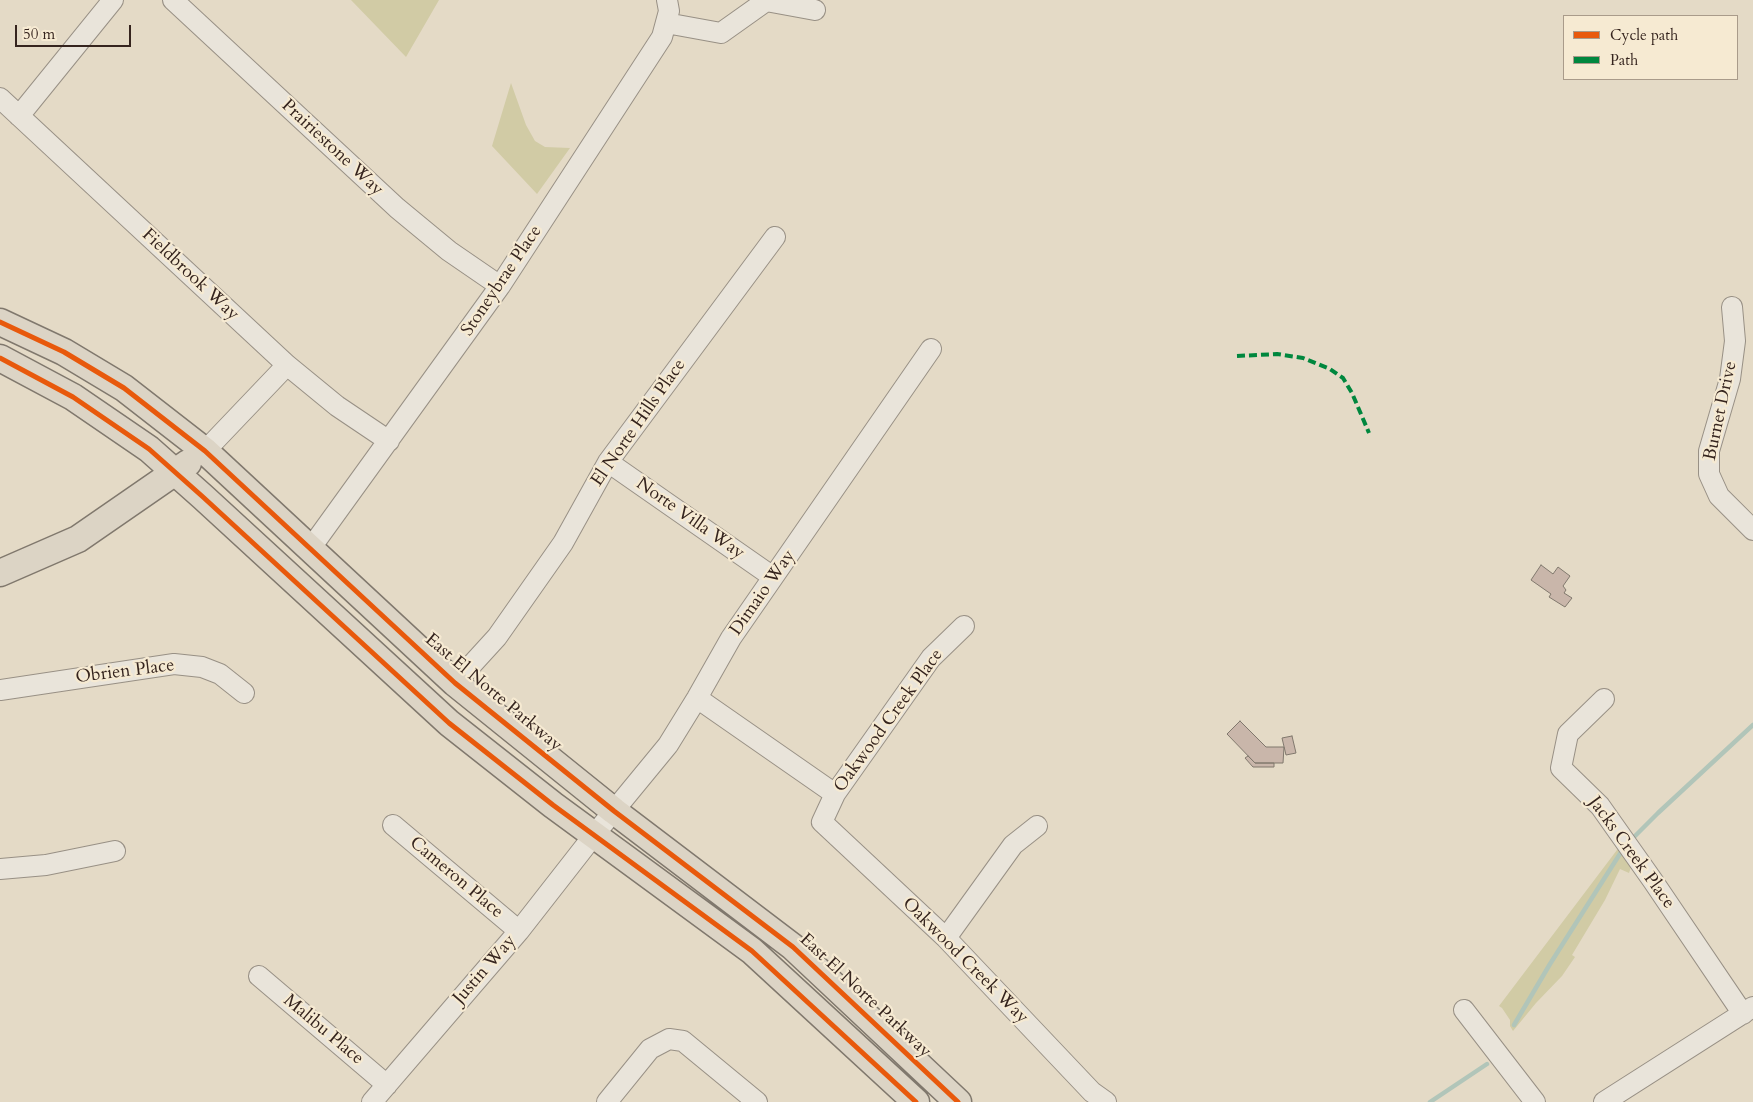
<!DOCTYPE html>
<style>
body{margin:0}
#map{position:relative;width:1753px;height:1102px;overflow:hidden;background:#e4dac6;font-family:Cardo,serif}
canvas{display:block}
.legend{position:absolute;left:1563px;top:15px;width:175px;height:65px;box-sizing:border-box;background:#f6ead2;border:1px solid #a99b8a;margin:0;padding:6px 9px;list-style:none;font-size:15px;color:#35241e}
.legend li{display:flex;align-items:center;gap:10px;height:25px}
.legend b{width:25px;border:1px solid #a99b8a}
.scale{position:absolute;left:15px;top:25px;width:116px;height:22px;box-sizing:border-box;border:2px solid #35241e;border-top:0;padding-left:6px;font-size:15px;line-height:18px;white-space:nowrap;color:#35241e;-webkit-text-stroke:4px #f6ead2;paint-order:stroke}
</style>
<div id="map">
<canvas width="1753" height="1102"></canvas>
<ul class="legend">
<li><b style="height:6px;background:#e8590c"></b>Cycle path</li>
<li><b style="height:6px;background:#00873e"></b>Path</li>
</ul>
<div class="scale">50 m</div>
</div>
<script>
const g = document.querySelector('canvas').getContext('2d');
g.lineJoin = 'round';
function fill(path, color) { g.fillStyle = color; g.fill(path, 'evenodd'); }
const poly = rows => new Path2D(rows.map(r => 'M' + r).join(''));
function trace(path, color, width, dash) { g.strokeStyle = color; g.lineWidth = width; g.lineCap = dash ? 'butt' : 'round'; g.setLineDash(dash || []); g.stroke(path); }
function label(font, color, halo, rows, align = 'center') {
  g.font = font + ' Cardo,serif'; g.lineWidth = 4.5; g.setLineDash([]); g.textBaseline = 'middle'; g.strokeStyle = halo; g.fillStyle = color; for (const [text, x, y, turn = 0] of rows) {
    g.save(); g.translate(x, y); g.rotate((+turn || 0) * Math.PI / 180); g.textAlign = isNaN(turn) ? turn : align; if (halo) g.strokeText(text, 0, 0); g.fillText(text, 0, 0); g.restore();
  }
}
const green = poly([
 [351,0,439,0,406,57],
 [511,83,526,125,535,141,545,147,570,148,537,194,492,146],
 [1623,842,1631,867,1629,873,1620,869,1605,900,1572,955,1575,957,1562,976,1536,1003,1513,1031,1510,1026,1510,1020,1502,1008,1499,1006]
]);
const stream = poly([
 [1632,839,1658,813,1753,725],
 [1514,1025,1550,964,1623,849],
 [1430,1102,1487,1064]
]);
const building = poly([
 [1541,565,1553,574,1558,567,1570,576,1563,586,1566,590,1564,593,1572,598,1565,607,1549,597,1551,594,1531,580,1541,565],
 [1240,721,1266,747,1284,747,1283,763,1255,763,1227,734,1240,721],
 [1292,736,1296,753,1286,755,1282,738,1292,736],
 [1248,756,1255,763,1274,763,1274,767,1253,767,1245,758,1248,756]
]);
const minor = poly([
 [173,0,397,208,449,251,500,286],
 [666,23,721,33,766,1,815,10],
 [0,98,287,365,337,406,389,441],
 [19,116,113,0],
 [1732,307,1735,341,1730,379,1709,451,1709,474,1719,496,1753,530],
 [205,451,287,365],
 [608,462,773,577],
 [310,549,500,286,662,37,669,11,667,0],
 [964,626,931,658,835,794,822,822,946,938,1092,1092,1106,1102],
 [455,683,497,637,563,543,608,462,775,237],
 [0,690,174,664,202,667,220,674,244,693],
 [697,698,835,794],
 [1604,699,1568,734,1561,768,1600,806,1653,881,1743,1014],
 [393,825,519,931],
 [0,869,46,865,115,851],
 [946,938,1013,845,1037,826],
 [259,976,387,1085],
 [1464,1010,1535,1102],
 [372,1102,519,931,594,835,668,745,697,698,731,638,931,349],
 [607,1102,650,1049,669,1039,683,1041,757,1102],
 [1604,1102,1753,1007]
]);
const major = poly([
 [0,322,64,352,124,388,205,451,455,683,614,811,793,947,958,1102],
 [0,358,73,397,149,449,203,497,449,723,553,805,752,951,916,1102],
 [0,573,78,539,188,463]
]);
const quiet = poly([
 [1237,356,1277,354,1303,358,1330,369,1343,378,1352,393,1369,433]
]);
const cycleway = poly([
 [0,322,64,352,124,388,205,451,455,683,614,811,793,947,958,1102],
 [0,358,73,397,149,449,203,497,449,723,553,805,752,951,916,1102]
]);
const streetNames = [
 ["Prairiestone Way",332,148,43],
 ["Fieldbrook Way",190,275,43],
 ["Stoneybrae Place",502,281,-56],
 ["Burnet Drive",1721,411,-78],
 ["El Norte Hills Place",639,423,-55],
 ["Norte Villa Way",690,519,35],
 ["Dimaio Way",763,593,-55],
 ["Obrien Place",125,672,-7],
 ["East El Norte Parkway",493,693,40],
 ["Oakwood Creek Place",889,721,-54],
 ["Jacks Creek Place",1631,853,54],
 ["Cameron Place",456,878,40],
 ["Oakwood Creek Way",965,961,45],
 ["Justin Way",485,970,-49],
 ["East El Norte Parkway",865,996,43],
 ["Malibu Place",323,1030,40]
];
fill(green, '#d1cba5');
trace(stream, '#b1c5b9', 4.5);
fill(building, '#c9b6aa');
trace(building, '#80786d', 1);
trace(minor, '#989085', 22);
trace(major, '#80786d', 29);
trace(minor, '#e9e4da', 20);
trace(major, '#dcd4c5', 26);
trace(quiet, '#00873e', 4, [8, 4]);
trace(cycleway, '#e8590c', 5);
label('18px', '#35241e', '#f6ead2', streetNames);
</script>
